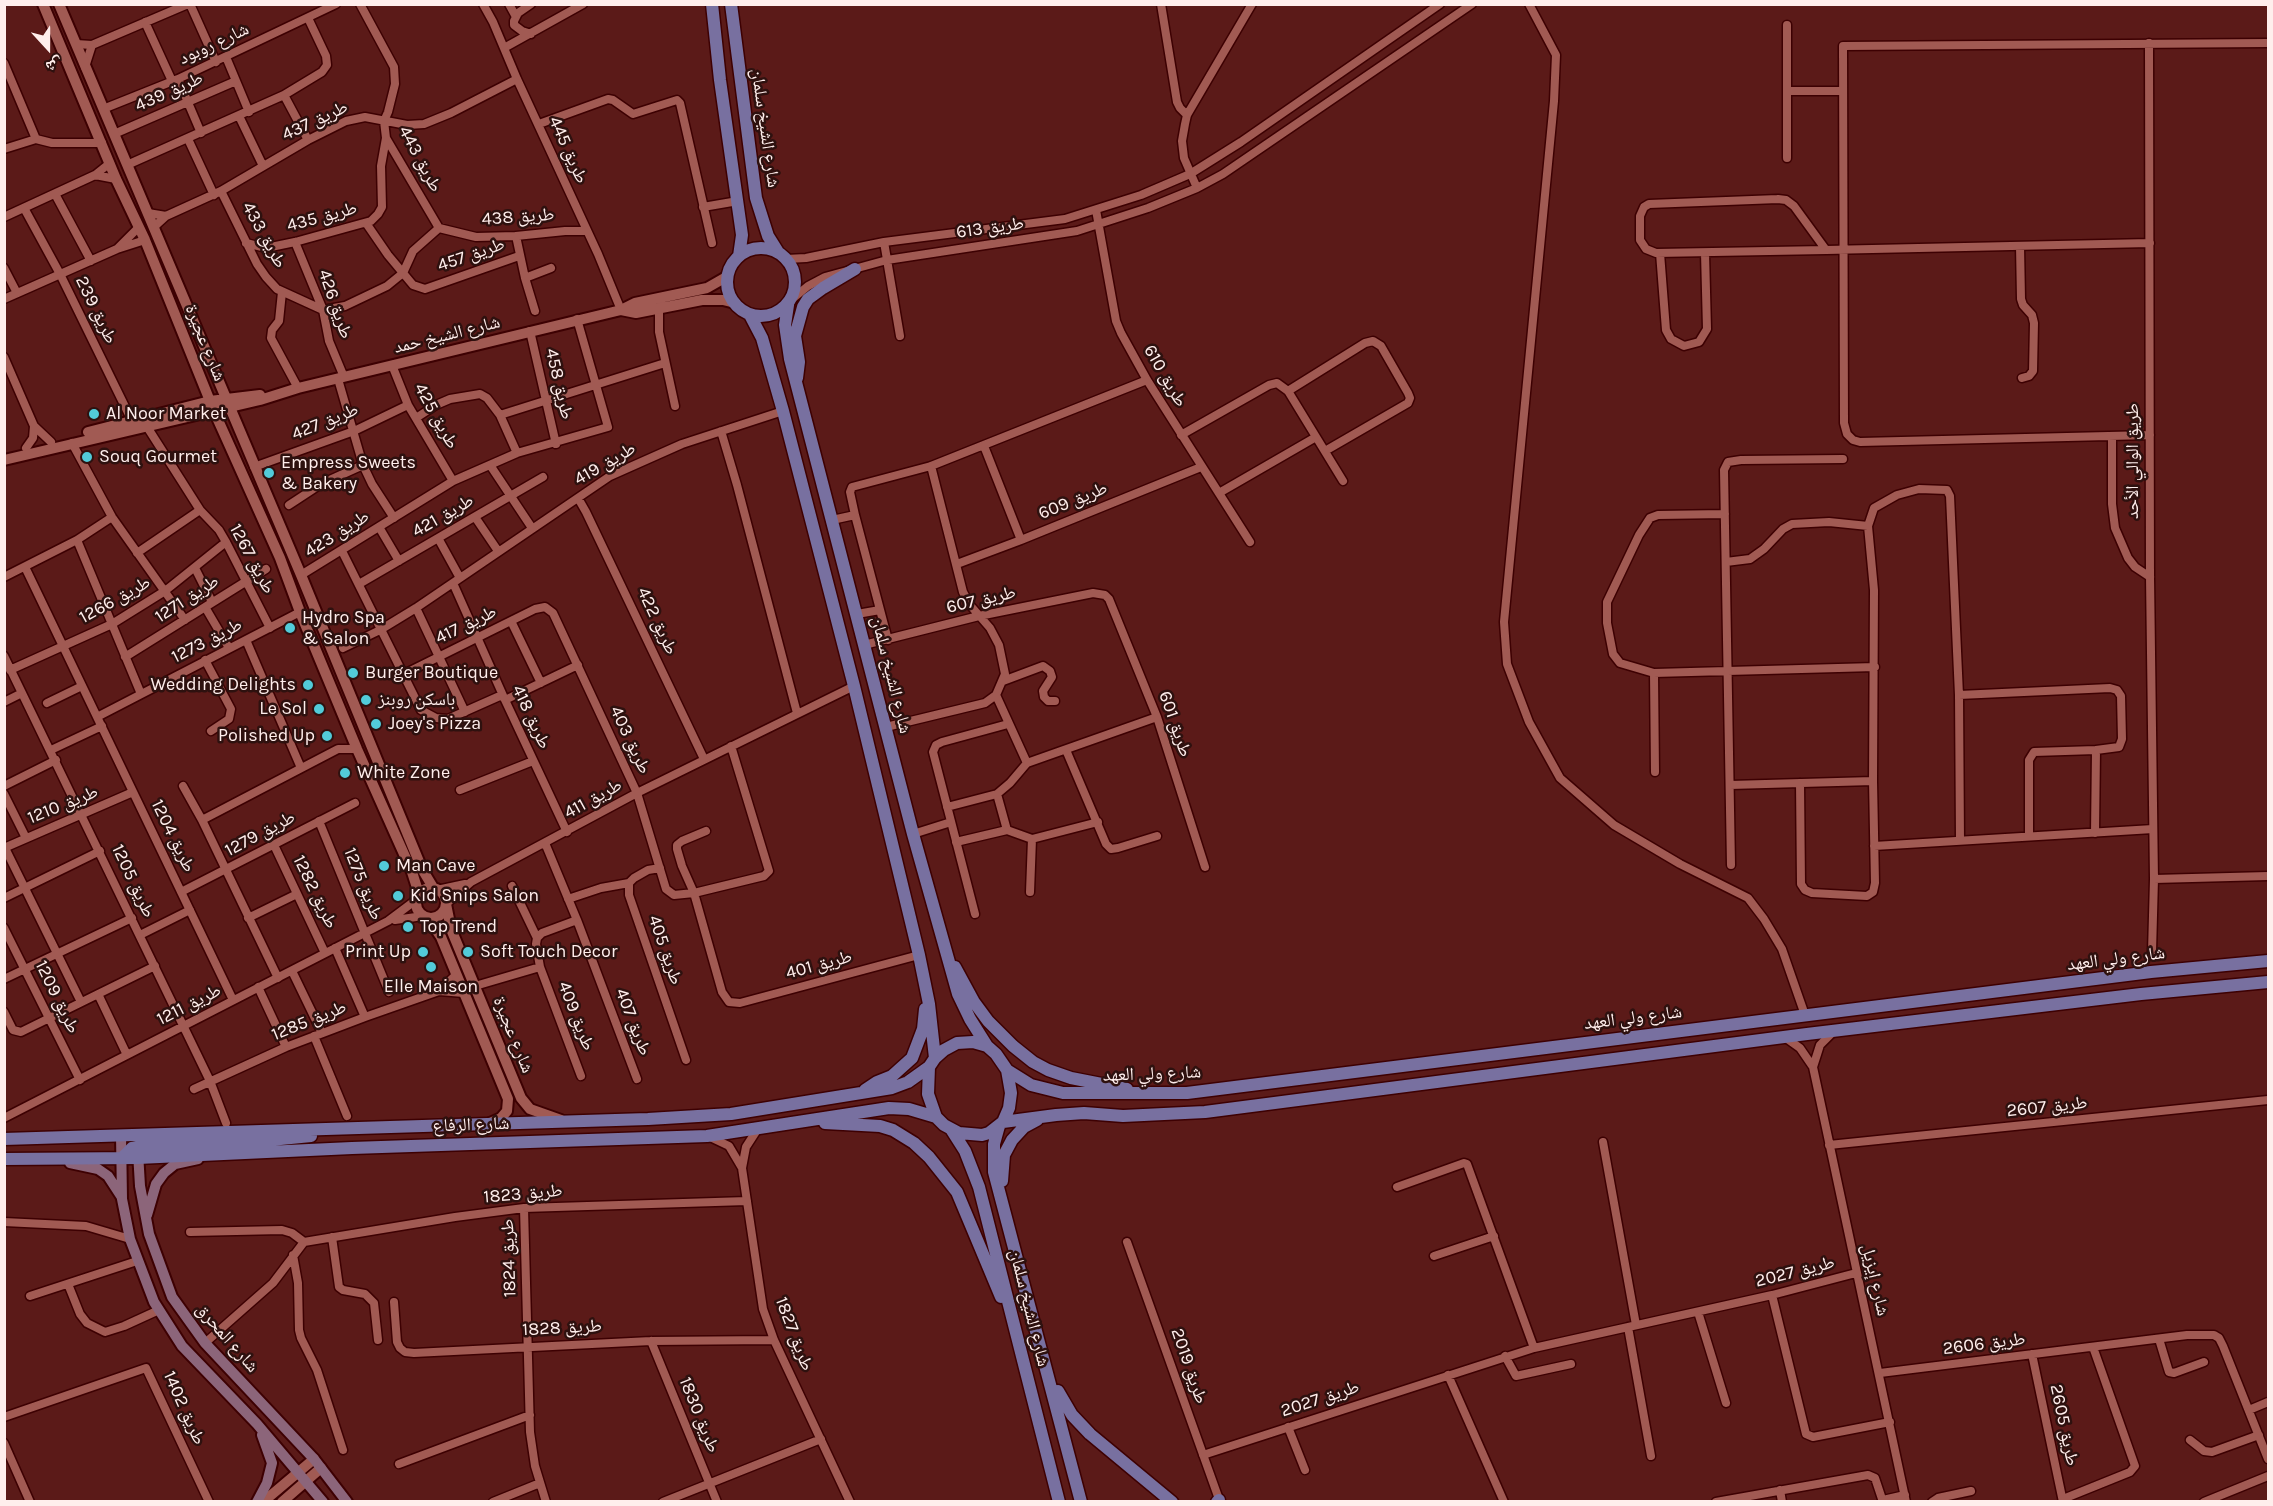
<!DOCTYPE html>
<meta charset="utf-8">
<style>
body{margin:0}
#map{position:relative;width:2273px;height:1506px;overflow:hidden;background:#5b1a18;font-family:Karla,"Noto Naskh Arabic",sans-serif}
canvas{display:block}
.frame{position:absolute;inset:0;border:6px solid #ffeeec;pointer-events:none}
.north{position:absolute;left:18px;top:18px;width:60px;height:60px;-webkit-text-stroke:4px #2e110f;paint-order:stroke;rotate:159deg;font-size:16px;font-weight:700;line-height:24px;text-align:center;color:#ffeeec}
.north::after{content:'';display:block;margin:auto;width:21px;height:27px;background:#ffeeec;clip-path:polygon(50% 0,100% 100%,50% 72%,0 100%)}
</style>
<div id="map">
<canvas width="2273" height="1506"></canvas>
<div class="frame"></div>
<div class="north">ش</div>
</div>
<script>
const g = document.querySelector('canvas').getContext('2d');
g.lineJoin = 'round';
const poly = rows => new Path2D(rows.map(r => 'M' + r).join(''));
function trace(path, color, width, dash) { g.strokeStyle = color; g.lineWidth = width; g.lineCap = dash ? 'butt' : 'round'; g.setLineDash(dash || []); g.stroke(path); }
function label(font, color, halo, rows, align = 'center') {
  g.font = font + ' Karla,"Noto Naskh Arabic",sans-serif'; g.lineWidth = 5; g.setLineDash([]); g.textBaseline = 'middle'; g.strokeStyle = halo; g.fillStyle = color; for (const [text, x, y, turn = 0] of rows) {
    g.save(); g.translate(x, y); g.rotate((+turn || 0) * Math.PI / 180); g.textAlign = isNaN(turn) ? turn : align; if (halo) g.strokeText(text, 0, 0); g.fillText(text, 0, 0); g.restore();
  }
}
const minor = poly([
 [190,4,216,62],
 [360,4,394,67,395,84,388,112,384,121,386,138,439,228],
 [483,4,493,22,517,79,598,254,621,310],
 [509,4,515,15],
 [531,4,518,13,514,21,514,25,522,31,531,34],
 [1161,4,1177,102,1180,108,1187,115],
 [1529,4,1556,55,1554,101,1504,622,1507,664,1529,722,1560,778,1614,825,1680,864,1748,898,1764,919,1782,949,1805,1015],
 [145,22,172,81],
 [1787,25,1787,158],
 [2149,43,2150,577,2154,879,2152,952],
 [76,44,92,45,85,67],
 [92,45,188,4],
 [504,48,583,4],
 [226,57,249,112],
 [4,63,36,139],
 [178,79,201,133],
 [1787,91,1843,91],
 [103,109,178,79,336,4],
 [239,116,263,166],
 [539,124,608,99,613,100,633,114,677,100,680,103,712,243],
 [114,134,236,81],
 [188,139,214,195],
 [308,140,284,95,322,72,327,65,326,56,308,18],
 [4,149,36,139,52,143,102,143],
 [110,163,95,175,116,179],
 [127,165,284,95],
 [1197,188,1184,158,1182,141,1185,124,1187,115,1252,4],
 [221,191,257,264,266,277,277,289,323,310,345,306,387,286,403,273,413,251,439,228,476,237,516,236,565,231,587,231],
 [55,194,91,261],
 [1778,199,1786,200,1794,206,1826,250,1656,253,1646,249,1640,240,1640,216,1644,207,1649,204,1778,199],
 [703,207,738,201],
 [24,208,60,274,134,425],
 [1096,210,1116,321,1121,333,1147,380,1250,542],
 [148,213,166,216,154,227],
 [166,216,221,191,308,140,346,121,365,117,407,125,424,124,451,113,517,79],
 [4,217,95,175],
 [366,223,388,255,413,285,425,289,519,256],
 [139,227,117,249,145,240],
 [516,236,525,278,535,311],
 [295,242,323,310,329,341,344,377],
 [884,242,900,336],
 [246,243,266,248,295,242,371,221,378,214,382,207,381,166,386,138],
 [2020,246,2021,299,2023,305,2032,315,2034,323,2033,371,2029,376,2022,378],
 [1826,250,2150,243],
 [1660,253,1666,330,1671,339,1684,346,1699,342,1707,329,1705,253],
 [786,259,806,258,884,242,1065,219,1141,195,1190,174,1241,142,1440,4],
 [4,268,17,293],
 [525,278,551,268],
 [282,292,279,321,272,330,271,338,298,388],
 [4,299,117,249],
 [791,300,808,286,825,277,887,260,1077,231,1148,208,1197,188,1223,174,1472,4],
 [662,304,659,308,659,332,675,406],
 [530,331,556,444],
 [4,357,34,426],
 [392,365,408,405,453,481],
 [338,379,363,465,372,484,394,518],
 [1288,391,1365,343,1373,341,1381,346,1408,393,1410,398,1408,403,1325,451],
 [500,415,665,363],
 [416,418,436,405,450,399,480,394,487,398,500,415,517,453],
 [144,422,200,510,219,530,226,542,270,628],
 [721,431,737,485,797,713],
 [1181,435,1269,385,1277,383,1288,391,1343,481],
 [2150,435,1860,442,1853,440,1847,434,1844,423,1843,46,2268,43],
 [2112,436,2112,504,2115,528,2128,558,2135,567,2150,577],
 [72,443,112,517,185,620],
 [984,446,1021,540],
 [26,448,33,438,34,426,51,442],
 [490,465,532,528],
 [254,467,354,431,408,405],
 [1219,493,1316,437],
 [578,498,586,512,704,759],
 [289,505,321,484,363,465],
 [475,517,498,551],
 [832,520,855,515],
 [379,527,399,561],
 [438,538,460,578],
 [77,540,141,694],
 [342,551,421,710,436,718,448,719,502,695],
 [137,553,200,510],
 [1726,562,1750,559,1764,549,1783,529,1792,524,1829,522,1868,526],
 [957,564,1021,540,1201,467],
 [25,567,233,1000],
 [195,568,212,602],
 [301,575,453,481,517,453,608,427,577,319],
 [4,577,77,540,112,517],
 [453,583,505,700,567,832],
 [359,584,543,477],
 [205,607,229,648],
 [416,608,465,712],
 [857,614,880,610],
 [511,621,541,683],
 [246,640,301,768],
 [888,640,855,515,850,492,852,487,931,466,1147,380],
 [864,645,979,616,1093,593,1105,595,1109,599,1157,717,1205,867],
 [343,648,380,630,416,608,610,476,682,444,783,411],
 [4,656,210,1081,226,1123],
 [125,657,266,569],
 [205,660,231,709,229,719,211,731],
 [10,670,112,624,165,591,226,542],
 [1654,673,1875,667],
 [402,675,535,609,545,607,553,613,637,793,666,889,674,895,694,893,764,876,769,871,731,746],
 [1003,681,1043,666,1050,671,1052,677,1043,691,1044,697,1048,701,1055,701],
 [996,695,1027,763],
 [1959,695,2110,688,2117,690,2121,696,2122,739,2119,747,2096,750],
 [505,700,578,665],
 [4,702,22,693],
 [47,703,82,686],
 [97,717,300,612],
 [886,727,985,703,996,695,1005,674,999,645,990,628,970,605,963,592,931,466],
 [51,750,102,726],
 [1066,750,1106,844,1111,849,1118,848,1157,836],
 [1655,772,1654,673,1620,663,1613,654,1607,623,1607,602,1639,535,1650,518,1658,515,1725,514],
 [1800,783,1801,884,1805,890,1812,893,1867,896,1873,892,1875,883,1873,781,1874,590,1868,526,1874,508,1897,495,1919,489,1947,490,1950,496,1959,695,1960,840],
 [1730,785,1873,781],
 [4,786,56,760],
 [183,786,202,820,278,978],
 [460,790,533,761],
 [4,794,26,838],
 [997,794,1007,830,1032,839,1098,822],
 [947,807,997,794,1010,783,1027,763,1157,717],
 [202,820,338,749,357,749],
 [319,821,389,992],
 [706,831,682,841,677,845,677,849,682,866,694,893,722,992,729,1002,740,1003,919,955],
 [913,834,951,822],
 [2029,836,2029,760,2034,752,2096,750,2095,833],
 [956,842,1007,830],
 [545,843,577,920,637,1079],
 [274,845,325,953],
 [1874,846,2153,829],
 [4,848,133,792],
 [5,848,81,1002],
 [1731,865,1724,470,1728,462,1741,460,1843,459],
 [660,868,648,870,634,878,629,883,629,895,686,1060],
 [2154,879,2268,876],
 [512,886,537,938],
 [437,890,465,884],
 [181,892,355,803],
 [1030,892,1032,839],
 [4,898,100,851],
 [568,899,601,888,629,883],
 [446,904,471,882,637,793,854,686],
 [975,914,933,752,936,745,942,742,1008,724],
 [248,918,297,894],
 [395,920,423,916],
 [577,920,542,933,537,938,536,944,540,967,581,1076],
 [4,928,80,1080],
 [140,935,190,910],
 [335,948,365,1017],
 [292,971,322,1033],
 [4,979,132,918],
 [475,986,540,967],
 [258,987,286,1047],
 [439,991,456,975],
 [98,994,127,1055],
 [4,1012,13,1030,21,1032,155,966],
 [314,1036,347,1116],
 [1786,1038,1800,1048,1813,1067,1906,1502],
 [1813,1067,1820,1045,1833,1032],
 [194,1089,286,1047,365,1017,439,991,464,993],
 [4,1118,388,921,416,900],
 [710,1137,729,1146,742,1168,746,1147,757,1130],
 [1603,1142,1636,1325],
 [1829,1145,2268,1100],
 [742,1168,763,1309,774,1340,850,1502],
 [1397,1187,1464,1163,1467,1164,1534,1348],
 [524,1208,530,1432,535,1466,546,1502],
 [4,1222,86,1226,130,1239],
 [190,1232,282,1230,292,1233,304,1242,455,1217,524,1208,747,1201],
 [332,1237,339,1287,343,1290,365,1294,374,1303,378,1340],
 [1127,1242,1220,1502],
 [293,1255,298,1283,299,1330,301,1338,317,1370,343,1450],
 [1434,1256,1494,1236],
 [68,1284,80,1314,87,1323,105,1332,124,1326,159,1310],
 [1772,1295,1806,1434,1813,1437,1890,1422],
 [30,1296,137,1261],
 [394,1302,397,1342,400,1348,405,1352,414,1353,651,1341,774,1340],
 [1698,1312,1726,1403],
 [1628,1327,1651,1456],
 [2159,1339,2169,1372,2174,1373,2204,1362],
 [651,1341,717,1502],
 [205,1343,273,1283,304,1242],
 [2032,1354,2063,1502],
 [1505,1356,1516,1376,1571,1364],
 [1880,1373,2187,1335,2214,1335,2219,1338,2223,1346,2268,1459],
 [1448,1375,1504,1502],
 [2249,1410,2268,1402],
 [4,1417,146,1368,209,1502],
 [1288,1427,1305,1470],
 [2190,1440,2204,1451,2212,1452,2259,1435],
 [4,1443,30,1502],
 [1203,1455,1534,1348,1772,1295,1856,1273],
 [399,1464,530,1415],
 [1780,1490,1782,1502],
 [2063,1499,2130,1472,2135,1466,2093,1347],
 [1883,1500,1905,1495],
 [493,1502,540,1483],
 [663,1502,821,1439],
 [1716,1502,1868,1475,1875,1478,1883,1502],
 [1932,1502,1938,1498,1971,1491],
 [2204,1502,2268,1476]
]);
const tertiary = poly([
 [43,4,116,179,145,240,214,411,280,558,300,612,357,749,412,872,419,894],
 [59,4,301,575,422,869,434,889],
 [621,310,636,313,702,300,723,300,735,303],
 [88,432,210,401,260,395],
 [4,460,260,400,298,388,621,310,635,303,707,288,728,276],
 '416 903a15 15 0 1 1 30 0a15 15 0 1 1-30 0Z',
 [446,904,451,929,521,1098,530,1109,561,1120],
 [428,918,441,937,508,1099,507,1111,501,1118,490,1123],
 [263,1502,314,1459],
 [282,1502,321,1468]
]);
const secondary = poly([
 [121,1135,122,1199,130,1239,154,1302,182,1346,257,1424,323,1502],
 [138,1152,140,1186,149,1234,172,1297,205,1343,314,1459,347,1502],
 [70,1163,98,1169,108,1176,121,1196],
 [147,1215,156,1184,164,1173,175,1164,198,1159],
 [257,1502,267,1483,272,1463,262,1435]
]);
const primary = poly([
 [712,4,720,80,742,235,739,256],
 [731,4,756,198,768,236,778,252],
 '727 282a34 34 0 1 1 68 0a34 34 0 1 1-68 0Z',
 [788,305,785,325,790,359,913,834,958,994,970,1019,987,1046],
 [750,315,762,338,783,411,854,686,919,955,929,1004,935,1058],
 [797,378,799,362,795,336,803,307,808,299,823,288,855,269],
 [955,967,974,1002,988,1021,1013,1046,1033,1062,1048,1070,1071,1078,1127,1089],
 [973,1042,987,1046,996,1054,1007,1070,1011,1093,1009,1108,1003,1122,989,1133,982,1135,959,1133,944,1125,936,1117,928,1094,929,1067,935,1058,944,1050,957,1043,973,1042],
 [1007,1070,1031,1085,1063,1093,1187,1093,2151,972,2268,961],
 [865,1090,877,1082,892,1076,912,1058,923,1029,925,1009],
 [1003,1122,1056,1115,1084,1113,1123,1116,1205,1112,1807,1034,2141,994,2268,982],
 [825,1123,880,1126,893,1130,914,1143,929,1157,957,1192,1001,1297],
 [999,1126,994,1144,994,1172,1081,1502],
 [951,1129,965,1151,979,1187,1059,1502],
 [4,1139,648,1119,731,1114,892,1088,908,1082,929,1067],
 [122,1158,132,1148,142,1146,250,1142,311,1136],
 [4,1159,138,1158,352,1148,707,1136,889,1108,909,1109,936,1117],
 [1002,1181,1004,1155,1012,1140,1024,1127,1037,1120],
 [1058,1391,1072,1415,1090,1434,1172,1502],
 [1217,1502,1219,1500]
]);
const markers = [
 [94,414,6,"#52cbd9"],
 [87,457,6,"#52cbd9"],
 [269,473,6,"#52cbd9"],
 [290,628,6,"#52cbd9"],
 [353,673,6,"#52cbd9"],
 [308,685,6,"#52cbd9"],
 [366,700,6,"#52cbd9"],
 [319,709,6,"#52cbd9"],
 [376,724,6,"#52cbd9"],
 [327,736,6,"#52cbd9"],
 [345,773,6,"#52cbd9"],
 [384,866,6,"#52cbd9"],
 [398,896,6,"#52cbd9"],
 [408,927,6,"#52cbd9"],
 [423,952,6,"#52cbd9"],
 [468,952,6,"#52cbd9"],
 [431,967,6,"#52cbd9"]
];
const streetNames = [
 ["شارع روبود",214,44,-25],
 ["طريق 439",169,92,-24],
 ["طريق 437",315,121,-25],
 ["شارع الشيخ سلمان",765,128,82],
 ["طريق 445",568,150,66],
 ["طريق 443",420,159,62],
 ["طريق 435",322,217,-15],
 ["طريق 438",518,217,-4],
 ["طريق 613",990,228,-8],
 ["طريق 433",264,235,61],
 ["طريق 457",471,255,-19],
 ["طريق 426",335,304,71],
 ["طريق 239",96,310,64],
 ["شارع الشيخ حمد",447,335,-14],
 ["شارع عجيرة",205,343,68],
 ["طريق 610",1165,376,60],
 ["طريق 458",559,384,77],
 ["طريق 425",436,416,61],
 ["طريق 427",325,422,-22],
 ["طريق الوالي الأحد",2133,461,-90],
 ["طريق 419",605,464,-30],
 ["طريق 609",1073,501,-22],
 ["طريق 421",443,516,-30],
 ["طريق 423",337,534,-32],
 ["طريق 1267",252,559,62],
 ["طريق 1271",187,599,-33],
 ["طريق 1266",115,600,-29],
 ["طريق 607",981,600,-13],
 ["طريق 422",657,621,65],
 ["طريق 417",466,625,-26],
 ["طريق 1273",207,641,-27],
 ["شارع الشيخ سلمان",891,675,76],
 ["طريق 418",531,717,65],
 ["طريق 601",1175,724,71],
 ["طريق 403",630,740,65],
 ["طريق 411",593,799,-29],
 ["طريق 1210",63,805,-22],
 ["طريق 1279",260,834,-28],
 ["طريق 1204",173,836,64],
 ["طريق 1205",133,881,65],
 ["طريق 1275",363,884,68],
 ["طريق 1282",315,892,64],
 ["طريق 405",665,950,71],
 ["شارع ولي العهد",2116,959,-7],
 ["طريق 401",819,965,-15],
 ["طريق 1209",57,997,64],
 ["طريق 1211",189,1005,-27],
 ["طريق 409",576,1016,69],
 ["شارع ولي العهد",1633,1018,-7],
 ["طريق 1285",309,1021,-22],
 ["طريق 407",633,1022,69],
 ["شارع عجيرة",513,1035,68],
 ["شارع ولي العهد",1152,1074,-2],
 ["طريق 2607",2047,1107,-6],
 ["شارع الرفاع",471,1125,-2],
 ["طريق 1823",523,1194,-5],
 ["طريق 1824",509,1258,-92],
 ["طريق 2027",1795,1272,-14],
 ["شارع إيزيل",1875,1280,77],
 ["شارع الشيخ سلمان",1029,1308,76],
 ["طريق 1828",562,1328,-3],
 ["طريق 1827",794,1334,69],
 ["شارع المحرق",227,1338,49],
 ["طريق 2606",1984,1344,-7],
 ["طريق 2019",1189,1366,71],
 ["طريق 2027",1320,1399,-18],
 ["طريق 1402",184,1408,66],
 ["طريق 1830",699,1415,68],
 ["طريق 2605",2064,1425,78]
];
const poiNames = [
 ["Al Noor Market",106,414],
 ["Souq Gourmet",99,457],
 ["Empress Sweets",281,463],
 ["& Bakery",281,484],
 ["Hydro Spa",302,618],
 ["& Salon",302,639],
 ["Burger Boutique",365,673],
 ["Wedding Delights",296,685,"right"],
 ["باسكن روبنز",378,700],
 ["Le Sol",307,709,"right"],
 ["Joey's Pizza",388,724],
 ["Polished Up",315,736,"right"],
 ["White Zone",357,773],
 ["Man Cave",396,866],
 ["Kid Snips Salon",410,896],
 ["Top Trend",420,927],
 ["Print Up",411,952,"right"],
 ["Soft Touch Decor",480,952],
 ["Elle Maison",431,987,"center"]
];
trace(minor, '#3d0002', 11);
trace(tertiary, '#3d0002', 14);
trace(secondary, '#3d0002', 14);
trace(primary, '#3d0002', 15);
trace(minor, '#a15a53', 8);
trace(tertiary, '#a15a53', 10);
trace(secondary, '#8c657a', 10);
trace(primary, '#7870a0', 12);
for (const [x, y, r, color] of markers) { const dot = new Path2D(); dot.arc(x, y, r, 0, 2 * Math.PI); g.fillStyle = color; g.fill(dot); trace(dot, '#2e110f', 2); }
label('18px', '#ffeeec', '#2e110f', streetNames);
label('18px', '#ffeeec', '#2e110f', poiNames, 'left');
</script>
